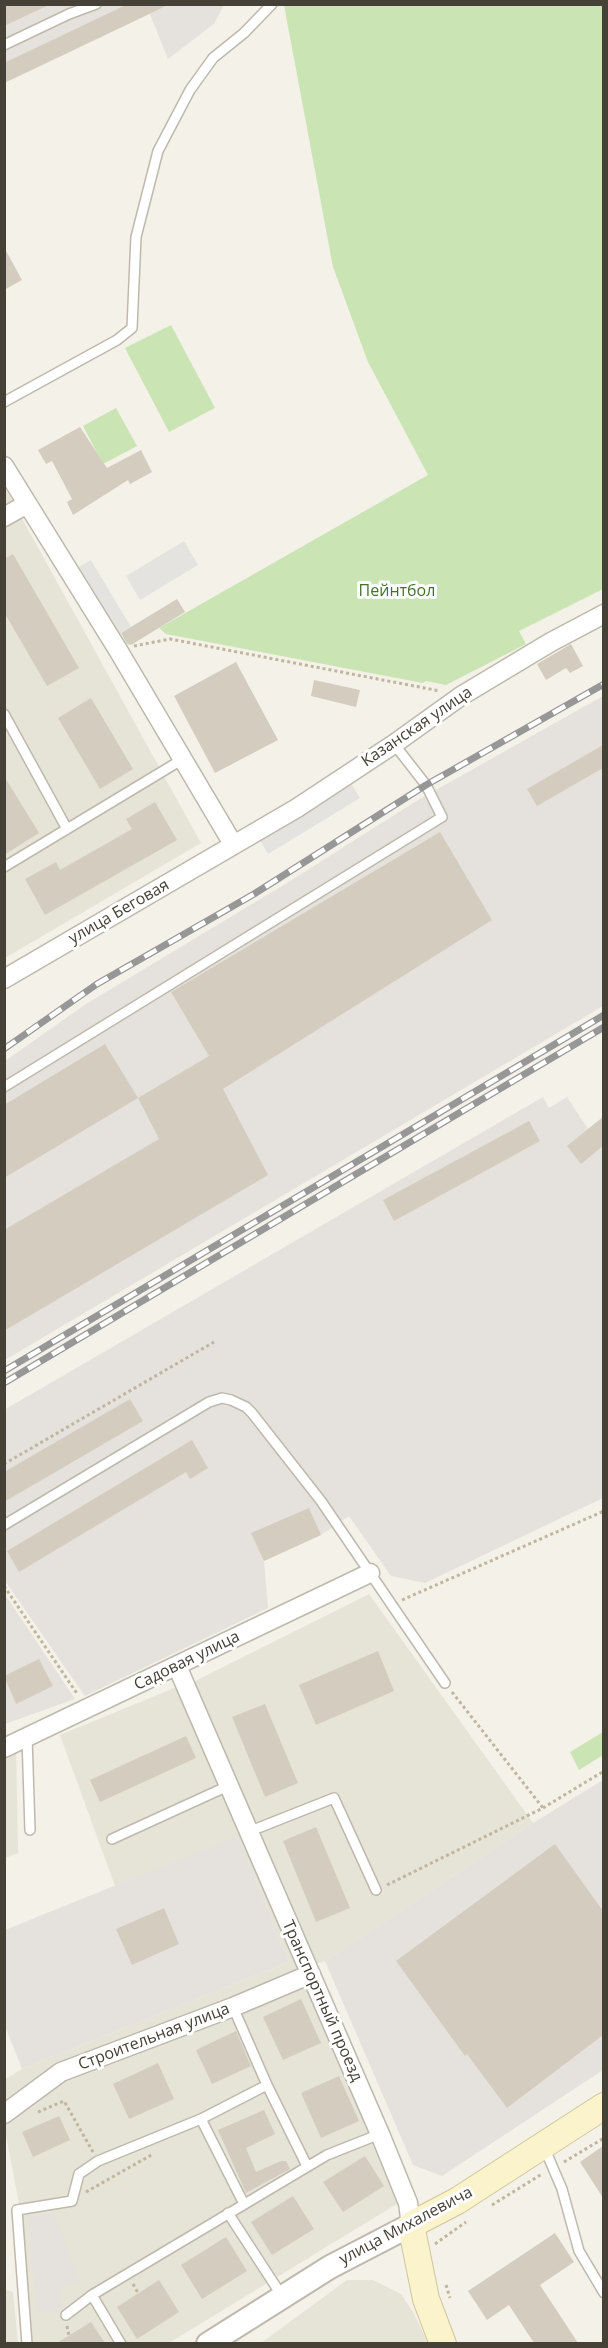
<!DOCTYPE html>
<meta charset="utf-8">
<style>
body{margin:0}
#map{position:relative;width:608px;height:2348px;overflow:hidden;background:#f3f1e8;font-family:"Open Sans",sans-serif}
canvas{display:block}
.frame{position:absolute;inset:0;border:6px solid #464137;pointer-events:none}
</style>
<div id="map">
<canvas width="608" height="2348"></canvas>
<div class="frame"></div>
</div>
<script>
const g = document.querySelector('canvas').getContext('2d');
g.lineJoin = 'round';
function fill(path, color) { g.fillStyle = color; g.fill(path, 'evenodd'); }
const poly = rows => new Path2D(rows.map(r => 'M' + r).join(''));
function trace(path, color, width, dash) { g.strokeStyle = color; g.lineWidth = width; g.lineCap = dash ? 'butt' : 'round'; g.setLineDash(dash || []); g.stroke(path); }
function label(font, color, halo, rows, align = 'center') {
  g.font = font + ' "Open Sans",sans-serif'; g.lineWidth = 6; g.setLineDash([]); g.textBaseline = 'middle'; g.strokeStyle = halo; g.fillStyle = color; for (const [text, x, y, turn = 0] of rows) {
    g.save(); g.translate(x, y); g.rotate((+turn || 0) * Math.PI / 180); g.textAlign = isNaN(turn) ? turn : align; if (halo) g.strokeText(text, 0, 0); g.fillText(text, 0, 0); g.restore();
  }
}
const residential = poly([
 [4,486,201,843,5,958,4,958],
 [369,1594,533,1823,325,1961,300,1969,400,2202,169,2343,32,2343,22,2219,5,2130,4,2080,22,2069,289,1962,238,1837,115,1886,60,1735,172,1689,195,1681],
 [16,1750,18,1853,5,1858,5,1755],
 [4,2269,6,2290,13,2292,18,2343,5,2343],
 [347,2280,373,2280,401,2294,413,2312,428,2343,261,2343]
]);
const industrial = poly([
 [4,5,224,5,214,24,168,59,150,14,5,83],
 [603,696,603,1006,5,1360,5,1061,86,1004,287,883,418,800],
 [543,1097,549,1108,567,1097,588,1129,603,1117,603,1498,425,1583,391,1576,349,1516,321,1535,264,1561,268,1608,85,1696,5,1581,4,1410],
 [4,1593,75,1699,5,1724,4,1724],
 [603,1780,603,2070,442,2176,413,2165,325,1961,533,1823],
 [238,1836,289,1962,22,2069,5,2026,5,1930],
 [54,2214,80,2282,61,2286,61,2311,37,2313,28,2216]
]);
const green = poly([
 [284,5,603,5,603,589,519,631,526,644,446,685,426,681,423,683,166,634,159,628,428,475,368,362,333,267],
 [171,325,215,408,169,432,125,348],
 [116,408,137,446,103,464,83,426],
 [603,1732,603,1755,579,1770,570,1752]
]);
const parking = poly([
 [184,541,198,565,140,600,126,576],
 [91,560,131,627,119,634,79,567],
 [351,783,360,798,268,854,259,839]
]);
const building = poly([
 [11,4,51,4,4,26,4,8],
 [128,4,170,4,4,83,4,63],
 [4,247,22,280,4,290],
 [80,427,107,468,141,450,152,472,130,484,128,480,73,515,67,502,72,499,52,461,46,464,38,450],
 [13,554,79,668,47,686,4,612,4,559],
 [177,599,185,612,131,645,127,644,121,633],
 [571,644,583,666,570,673,566,668,546,680,537,664],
 [236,662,278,740,215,773,174,696],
 [314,680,360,690,356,707,311,696],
 [91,698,133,769,100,789,58,718],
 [603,745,603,768,537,806,527,789],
 [4,776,39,833,4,855],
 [155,802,177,840,45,915,25,879,56,862,60,870,132,829,126,819],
 [440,832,492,920,223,1089,268,1175,4,1331,4,1230,159,1139,138,1098,209,1056,171,992],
 [105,1044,138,1098,4,1178,4,1105],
 [603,1117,603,1146,581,1164,567,1146],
 [529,1121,540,1141,394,1221,383,1200],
 [130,1399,143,1421,4,1502,4,1472],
 [192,1440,208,1468,190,1479,186,1472,19,1572,7,1551],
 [309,1508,321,1535,264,1561,251,1533],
 [378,1651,394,1691,316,1725,299,1685],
 [39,1659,53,1686,16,1704,4,1676],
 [265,1704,298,1783,265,1797,232,1717],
 [186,1736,196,1758,100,1802,90,1780],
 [316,1827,350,1908,316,1922,283,1841],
 [555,1844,603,1911,603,2035,507,2108,467,2054,465,2056,396,1961],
 [164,1908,179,1944,132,1965,116,1929],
 [301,1999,321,2043,283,2060,263,2017],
 [236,2031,251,2066,212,2084,196,2050],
 [158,2063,174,2099,129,2119,113,2084],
 [339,2076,359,2121,321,2138,301,2093],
 [264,2110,275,2134,246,2148,256,2172,281,2161,286,2161,290,2169,246,2193,218,2130],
 [59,2116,70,2140,33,2157,22,2132],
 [603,2146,603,2198,580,2162],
 [365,2156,384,2186,343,2212,323,2182],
 [293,2196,314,2229,272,2255,251,2222],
 [555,2233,574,2262,540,2285,578,2343,534,2343,509,2305,487,2320,468,2291],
 [226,2237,247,2271,202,2299,181,2265],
 [159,2280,179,2312,137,2339,117,2307],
 [91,2322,105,2343,57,2343]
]);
const path = poly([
 [134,646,170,639,440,691],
 [4,1464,214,1342],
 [4,1586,78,1695],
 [402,1600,604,1511],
 [452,1692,543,1808],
 [387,1885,543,1808,604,1771],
 [38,2112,64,2101,93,2152],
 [564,2162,604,2138],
 [86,2192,153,2154],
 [492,2205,542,2174],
 [435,2244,466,2222],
 [133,2284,138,2293],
 [446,2285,450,2298],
 [67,2326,69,2336]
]);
const service = poly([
 [4,45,69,14,96,4],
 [4,402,117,340,132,328,136,237,158,151,190,90,213,58,244,33,272,4],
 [4,714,67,829],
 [4,867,183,759],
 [4,1087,442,817,426,785,394,744],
 [4,1525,209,1402,222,1398,231,1400,246,1407,252,1413,321,1501,445,1683],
 [27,1737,30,1830],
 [248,1832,334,1798,376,1890],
 [112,1839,228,1786],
 [233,2007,267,2085,307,2166],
 [544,2147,562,2189,579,2251,604,2293],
 [244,2204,201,2119,267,2085],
 [228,2213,282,2296],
 [66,2315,92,2295],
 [27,2344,17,2210,72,2201,79,2174,98,2161,201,2119],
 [121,2344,92,2295,327,2155,380,2134]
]);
const minor = poly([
 [4,466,118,650,233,844],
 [4,517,27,504],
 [4,979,297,808,394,744,461,696,551,642,604,614],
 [177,1666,380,2134,408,2203,411,2225],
 [4,1748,370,1573],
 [4,2114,61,2072,233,2007,311,1974]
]);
const tertiary = poly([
 [208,2344,330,2267,411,2225]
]);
const secondary = poly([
 [443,2344,426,2299,411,2225,457,2201,604,2106]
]);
const rail = poly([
 [4,1049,97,984,254,894,426,785,604,684],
 [4,1371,604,1015],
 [4,1383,604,1027]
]);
const parkNames = [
 ["Пейнтбол",397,591]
];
const streetNames = [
 ["Казанская улица",417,727,-34],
 ["улица Беговая",119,912,-30],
 ["Садовая улица",187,1661,-26],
 ["Транспортный проезд",322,2001,66],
 ["Строительная улица",154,2037,-21],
 ["улица Михалевича",406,2226,-28]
];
fill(residential, '#e6e3d7');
fill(industrial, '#e5e2dd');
fill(green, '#cae4b4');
fill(parking, '#e5e3e0');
fill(building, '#d4cdbf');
trace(service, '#beb9ac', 12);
trace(minor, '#beb9ac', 21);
trace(tertiary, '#beb9ac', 26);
trace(secondary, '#cfc69b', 28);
trace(path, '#bfb69e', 3, [3, 3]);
trace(service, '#fff', 9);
trace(minor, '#fff', 18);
trace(tertiary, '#fff', 22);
trace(secondary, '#fbf3cb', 26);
trace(rail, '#979797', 7);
trace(rail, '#fff', 4.5, [14]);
label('16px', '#43742e', '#fff', parkNames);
label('16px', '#464137', '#fff', streetNames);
</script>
